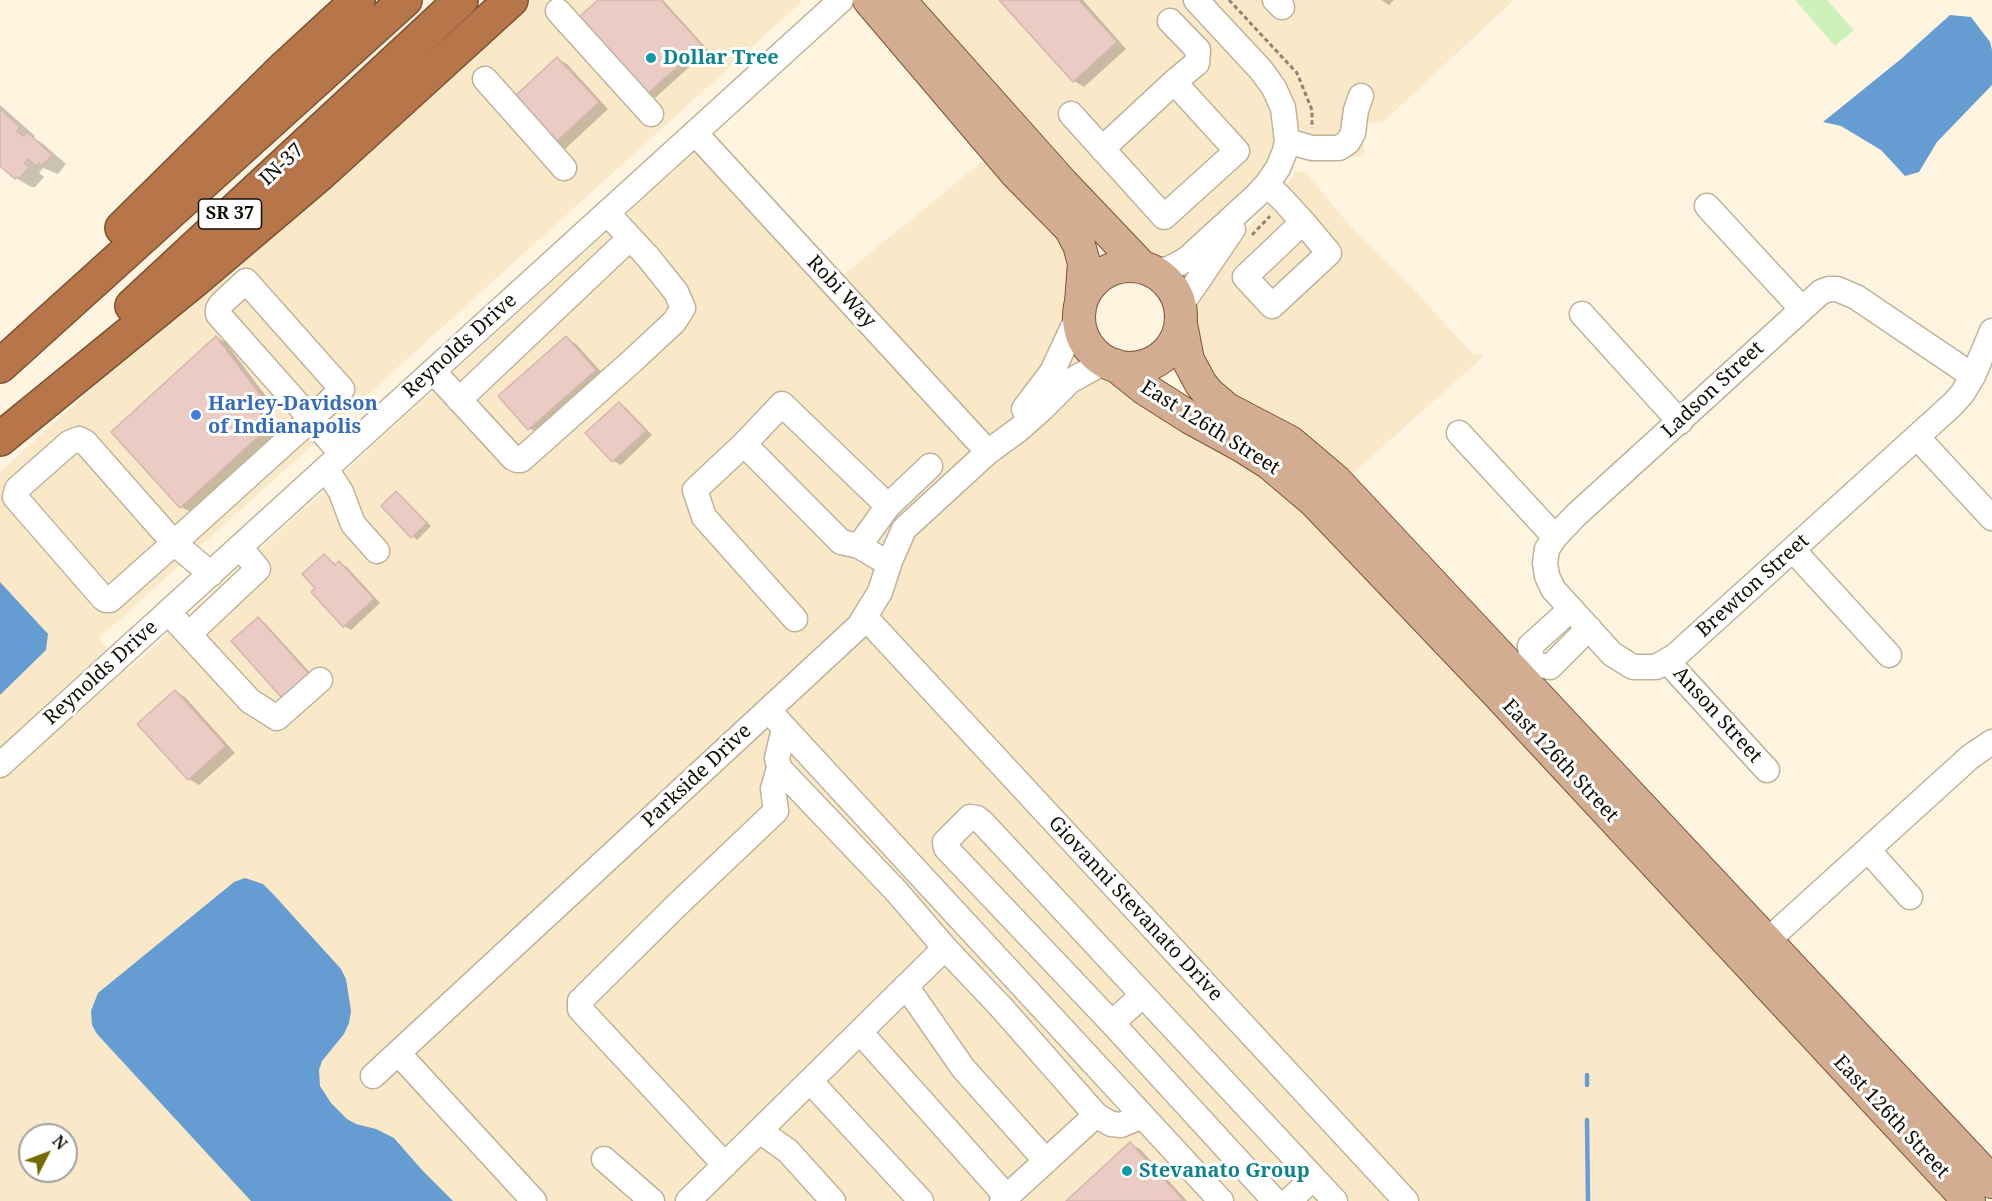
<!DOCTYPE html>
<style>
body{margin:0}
#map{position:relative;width:1992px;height:1201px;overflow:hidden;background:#fef4df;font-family:"Noto Serif",serif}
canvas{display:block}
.north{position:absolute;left:18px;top:1123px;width:60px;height:60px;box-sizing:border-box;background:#fff;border:2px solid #a19f9c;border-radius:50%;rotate:48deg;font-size:16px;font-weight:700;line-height:24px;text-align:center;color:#141007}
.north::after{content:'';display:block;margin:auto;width:21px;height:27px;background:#776800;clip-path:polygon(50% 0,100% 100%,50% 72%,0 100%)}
</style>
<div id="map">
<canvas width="1992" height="1201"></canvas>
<div class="north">N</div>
</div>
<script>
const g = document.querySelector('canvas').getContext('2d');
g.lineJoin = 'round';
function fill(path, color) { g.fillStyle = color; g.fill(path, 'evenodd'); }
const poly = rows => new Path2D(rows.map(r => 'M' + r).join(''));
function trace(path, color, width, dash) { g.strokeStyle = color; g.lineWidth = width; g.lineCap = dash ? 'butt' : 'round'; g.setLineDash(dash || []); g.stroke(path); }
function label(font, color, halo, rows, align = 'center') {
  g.font = font + ' "Noto Serif",serif'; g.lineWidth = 6; g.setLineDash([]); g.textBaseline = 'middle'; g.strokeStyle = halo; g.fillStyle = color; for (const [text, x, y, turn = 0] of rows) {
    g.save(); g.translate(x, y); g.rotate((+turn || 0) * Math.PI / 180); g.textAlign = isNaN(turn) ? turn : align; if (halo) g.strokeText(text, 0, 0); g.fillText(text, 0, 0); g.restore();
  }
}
const built = poly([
 [518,0,802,0,796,7,99,638,127,671,696,150,831,285,989,156,1067,243,1073,270,1067,306,1083,356,1107,380,1266,473,1323,521,1958,1201,0,1201,0,472],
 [30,1135,66,1135,66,1171,30,1171],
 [920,0,1514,0,1383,122,1364,123,1364,156,1331,158,1307,154,1272,163,1190,248,1165,261,1152,258,1019,115],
 [1294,171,1305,172,1354,230,1404,279,1472,353,1484,356,1351,475,1219,385,1203,361,1194,328,1198,303,1211,275,1226,252,1293,177]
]);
const green = poly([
 [1795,0,1827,0,1854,30,1835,46]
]);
const water = poly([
 [1950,15,1971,17,1990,42,1992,50,1992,85,1937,142,1919,172,1905,176,1881,150,1841,126,1823,122,1901,59],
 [0,582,48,634,46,650,0,695],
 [245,878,263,884,274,895,341,969,346,979,351,1011,349,1023,344,1034,322,1061,319,1070,320,1086,331,1103,347,1119,356,1124,376,1129,394,1138,422,1170,453,1201,251,1201,97,1034,92,1025,91,1011,98,993,234,882]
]);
const shadow = poly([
 [600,0,663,0,708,50,655,98,647,94],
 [1001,0,1083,0,1126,49,1084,87,1074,81],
 [1381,0,1394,0,1389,5],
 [557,59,567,64,608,109,565,149,555,143],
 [0,105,35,136,33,138,42,143,66,164,58,174,43,168,39,173,44,177,35,187,31,187,16,178,0,162],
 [217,337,226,343,271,403,261,411,280,432,191,512,181,507],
 [566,338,576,344,605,376,539,434,529,428],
 [619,403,626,408,652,435,621,465,613,461],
 [397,493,431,526,417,540,383,506],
 [325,556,337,565,339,563,347,567,380,603,351,630,344,626,317,588],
 [258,618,265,623,315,678,290,701],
 [175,691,185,697,235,753,199,785,189,779],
 [1130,1144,1140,1149,1187,1201,1068,1201]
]);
const stream = poly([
 [1587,1075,1587,1085],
 [1587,1120,1588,1201]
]);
const building = poly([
 [598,0,661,0,702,45,646,95,578,18,598,0],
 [999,0,1079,0,1117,42,1073,82,999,0],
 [557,57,599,102,554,144,512,99,557,57],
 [0,109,20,127,17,131,23,136,27,132,52,155,42,166,39,163,36,166,29,159,24,163,29,167,19,179,17,177,15,179,0,166,0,109],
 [216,336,262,397,252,405,271,425,180,508,111,432,216,336],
 [566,336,596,370,528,430,498,396,566,336],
 [619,402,646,431,612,462,585,433,619,402],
 [396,491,427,523,411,538,381,506,396,491],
 [324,554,335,565,339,561,374,599,343,627,311,592,315,588,302,574,324,554],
 [258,617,309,674,282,698,231,641,258,617],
 [175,690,226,746,188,780,137,724,175,690],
 [1130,1142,1184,1201,1066,1201,1130,1142]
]);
const path = poly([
 [1229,0,1297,73,1312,110,1312,128],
 [1252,235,1270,216]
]);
const minor = poly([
 [1275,0,1282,7],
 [558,11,651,114],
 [485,79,564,168],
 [1071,114,1164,217,1237,151,1174,82,1197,63,1198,50,1170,21],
 [695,133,988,452],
 [1287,141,1312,148,1339,148,1348,142,1353,133,1356,110,1361,96],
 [1102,149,1174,82],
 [1267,184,1283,200,1303,222,1329,253,1272,306,1245,277,1303,222],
 [1707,206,1802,309],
 [1152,271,1169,269,1187,259,1257,195,1267,184,1278,168,1285,151,1287,141,1283,108,1274,88,1261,70,1196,0],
 [246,281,342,389,311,419,218,314,218,309,222,303,246,281],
 [1180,307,1233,229],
 [1582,314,1680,422],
 [433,371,513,458,517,460,521,460,631,362,674,322,683,308,676,292,648,257,607,213],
 [1973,376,1856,297,1837,289,1829,289,1821,292,1576,515,1555,537,1547,549,1545,563,1547,576,1553,589,1612,654,1633,667,1656,667,1675,656,1952,405,1962,394,1973,376,1992,331],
 [459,400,630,238],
 [1024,409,1052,372,1080,312],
 [1459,433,1555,537],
 [1917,437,1992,518],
 [79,439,85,442,174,543,110,600,106,600,103,598,15,497,17,489,69,443,79,439],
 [744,444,782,404,888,506],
 [326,469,341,492,353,524,377,551],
 [1793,550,1889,655],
 [889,564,859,546,888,506,930,466],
 [211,574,174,543,311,419,342,454],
 [168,612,250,701,277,718,320,680],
 [865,617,1406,1201],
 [795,619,704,517,695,490,744,444,841,542,859,546],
 [189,634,258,569,240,547],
 [1667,661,1767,770],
 [1532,664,1530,646,1571,609],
 [1532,664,1550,667,1589,628],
 [768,710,1221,1201],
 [784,729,777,758,779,768,897,892,945,948,1001,1007,1096,1115,1111,1124,1121,1125,1142,1116],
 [0,765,841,0],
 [1868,850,1910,897],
 [1767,941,1970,757,1992,742],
 [906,986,963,1068,1046,1161],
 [1112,1023,1143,995],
 [860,1032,1007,1197],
 [398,1053,534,1201],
 [373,1076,859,626,880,592,890,561,904,529,988,452,1018,430,1043,408,1070,381,1106,361],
 [810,1081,921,1201],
 [760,1131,788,1151,833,1201],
 [604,1159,652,1201],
 [725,1165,580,1009,580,1001,676,906,776,811,773,789,779,768],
 [688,1201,945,948],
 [1002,1201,1096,1115],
 [1275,1201,1112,1023,946,848,945,842,970,817,977,818,982,822,1335,1201],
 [1289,1201,1313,1178]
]);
const major = poly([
 [869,0,1015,172,1070,228,1079,245,1084,263,1081,302],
 [899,0,1063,184,1142,267],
 '1079 317a51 51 0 1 1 102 0a51 51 0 1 1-102 0Z',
 [1181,324,1188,360,1201,384,1208,393,1227,409,1290,442,1336,481,1992,1182],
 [1115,365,1145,389,1189,417,1242,446,1269,463,1314,501,1499,695,1969,1201]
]);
const highway = poly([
 [122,228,281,71,358,0],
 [132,306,461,0],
 [0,366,405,0],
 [0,439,195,280,320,174,511,0]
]);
const markers = [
 [651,58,6,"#0f9aa8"],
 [196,415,6,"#3f7fe0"],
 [1127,1171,6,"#0f9aa8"]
];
const shields = [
 [230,214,63]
];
const shieldNames = [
 ["SR 37",230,214]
];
const cultureNames = [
 ["Dollar Tree",663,58],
 ["Stevanato Group",1139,1171]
];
const streetNames = [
 ["IN-37",282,165,-43],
 ["Robi Way",841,292,47],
 ["Reynolds Drive",460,346,-42],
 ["Ladson Street",1713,390,-43],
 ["East 126th Street",1210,428,32],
 ["Brewton Street",1753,586,-42],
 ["Reynolds Drive",101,673,-42],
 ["Anson Street",1717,715,48],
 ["East 126th Street",1560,761,47],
 ["Parkside Drive",697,776,-43],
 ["Giovanni Stevanato Drive",1135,909,47],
 ["East 126th Street",1891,1117,47]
];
const shopNames = [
 ["Harley-Davidson",208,404],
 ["of Indianapolis",208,427]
];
fill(built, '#fae9c9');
fill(green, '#cef1ba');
fill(water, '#659cd2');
fill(shadow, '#0003');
trace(stream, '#659cd2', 4.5);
fill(building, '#ebccc5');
trace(building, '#d4b5af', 1.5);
trace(minor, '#bfb39a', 27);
trace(major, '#7d5232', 34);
trace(highway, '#7d5232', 36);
trace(path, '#8c8576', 3, [4.5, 3]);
trace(minor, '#fff', 24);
trace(major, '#d3ad92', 32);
trace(highway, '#b67649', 33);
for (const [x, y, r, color] of markers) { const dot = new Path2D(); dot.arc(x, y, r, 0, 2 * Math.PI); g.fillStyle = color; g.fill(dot); trace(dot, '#fff', 2); }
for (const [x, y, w] of shields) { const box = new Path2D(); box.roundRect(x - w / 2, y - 15, w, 30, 4.5); g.fillStyle = '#fff'; g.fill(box); trace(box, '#141007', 1.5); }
label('bold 18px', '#141007', null, shieldNames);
label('bold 20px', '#0d838f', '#fff', cultureNames, 'left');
label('20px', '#141007', '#fff', streetNames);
label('bold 20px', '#366cbe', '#fff', shopNames, 'left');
</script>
